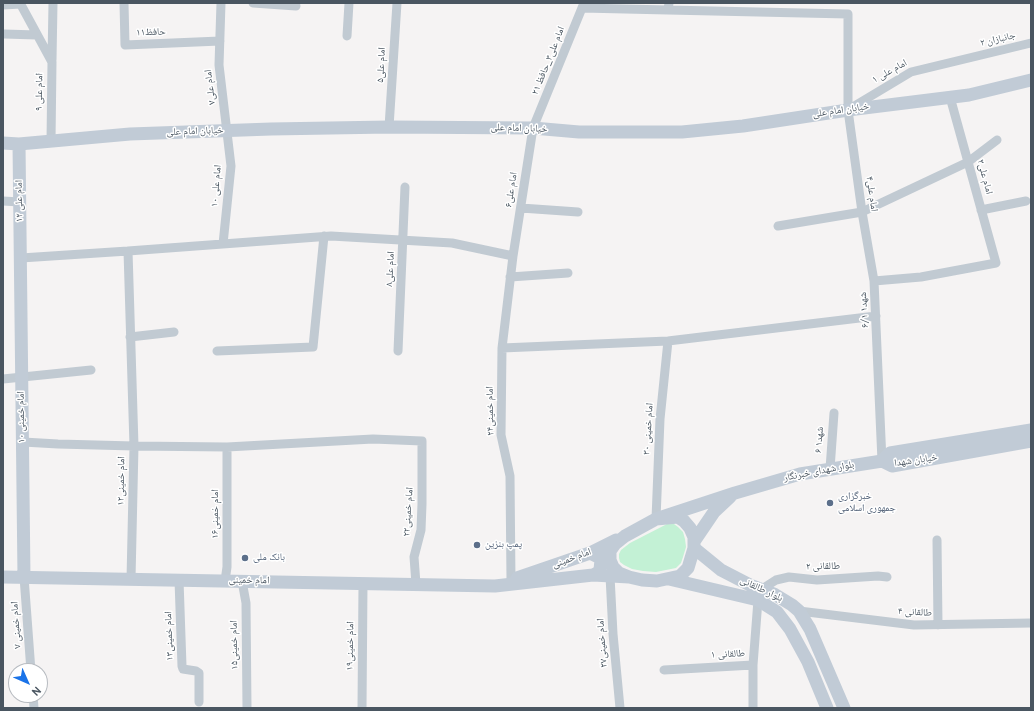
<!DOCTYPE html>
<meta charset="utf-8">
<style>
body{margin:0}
#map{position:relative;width:1034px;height:711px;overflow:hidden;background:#f5f3f3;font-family:Overpass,sans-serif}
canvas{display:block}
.frame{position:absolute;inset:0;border:4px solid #4a5661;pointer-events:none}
.north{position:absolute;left:8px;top:663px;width:40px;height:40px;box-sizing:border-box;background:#fff;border:1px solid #b7bbc0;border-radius:50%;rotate:135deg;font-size:11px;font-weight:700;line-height:16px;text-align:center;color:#4a5661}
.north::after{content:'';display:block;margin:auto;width:14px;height:18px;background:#1a73e8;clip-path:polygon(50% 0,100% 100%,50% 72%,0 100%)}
</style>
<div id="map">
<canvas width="1034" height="711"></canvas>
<div class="frame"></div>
<div class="north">N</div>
</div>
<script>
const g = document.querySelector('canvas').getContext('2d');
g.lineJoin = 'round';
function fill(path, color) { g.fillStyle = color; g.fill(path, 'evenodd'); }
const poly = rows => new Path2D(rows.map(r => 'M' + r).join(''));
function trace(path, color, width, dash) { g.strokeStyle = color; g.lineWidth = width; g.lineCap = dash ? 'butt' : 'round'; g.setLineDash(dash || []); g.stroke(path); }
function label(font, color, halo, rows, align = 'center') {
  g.font = font + ' Overpass,"Noto Naskh Arabic",sans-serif'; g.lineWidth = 3; g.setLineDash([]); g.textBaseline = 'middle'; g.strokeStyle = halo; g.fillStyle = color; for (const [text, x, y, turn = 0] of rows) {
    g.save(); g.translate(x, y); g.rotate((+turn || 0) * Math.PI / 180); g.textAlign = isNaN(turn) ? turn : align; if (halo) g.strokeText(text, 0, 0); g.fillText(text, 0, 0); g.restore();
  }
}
const green = poly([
 [667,524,674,524,678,527,683,532,685,539,686,547,683,557,681,563,676,568,656,572,643,571,632,569,624,565,620,562,619,558,619,554,621,550,630,543]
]);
const street = poly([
 [20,3,52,62,51,141],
 [124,3,125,45,220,41],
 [221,3,219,65,231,166,223,244],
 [253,3,296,6],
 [3,5,21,4],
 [582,8,668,10,669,3],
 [668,10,848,14,848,110,862,212,874,281],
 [4,34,37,35],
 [347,36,349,3],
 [52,60,53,3],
 [851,108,911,72,1031,43],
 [389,127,397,3],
 [3,201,20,202],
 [521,208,578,212],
 [981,210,1026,201],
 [778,226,862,212,968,162,997,140],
 [128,251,331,236,452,243,513,256],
 [21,258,128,251,134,446,227,447,373,439,422,441,422,504,421,530,414,557,416,584],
 [510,277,568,273],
 [130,337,174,332],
 [502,348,668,341,876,316],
 [217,351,313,347,324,236],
 [398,351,405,187],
 [3,379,91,370],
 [23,442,58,444,134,446,131,579],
 [882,461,874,281,921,277,996,263,950,97],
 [830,469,834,413],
 [656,519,660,419,668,341],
 [937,540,938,625],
 [610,576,613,634,620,708],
 [24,577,31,671],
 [179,580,182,666,183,669,196,671,199,673,199,702],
 [225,581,227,567,227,447],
 [242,581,246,603,247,708],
 [511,581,510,476,501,435,502,348,513,256,533,128,584,3],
 [762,589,776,580,789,577,817,580,878,576,887,577],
 [799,611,914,625,1031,623],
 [664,670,753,665,758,600],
 [33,695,34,708],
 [362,708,363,584],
 [753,708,753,665]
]);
const secondary = poly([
 [3,143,19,144,130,134,271,129,389,127,533,128,579,132,682,132,743,126,848,110,969,95,1031,80],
 [19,144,24,577],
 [882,461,890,453,1031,430],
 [882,461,892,466,1031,441],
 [656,519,678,517,684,521,690,528,694,537,694,548,688,568,680,576,657,581,642,580,629,577,619,573,613,567,610,560,610,551,615,544,625,536,656,519,735,493,800,474,882,461],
 [695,540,714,512,730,497],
 [694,548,721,570,750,585,774,594,792,605,799,611,810,629,844,708],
 [590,553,598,557,601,560,600,570,597,573,593,575],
 [3,577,495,586,593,575,629,577],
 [517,578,590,553,616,540],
 [669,579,758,600,777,612,790,629,808,662,827,708]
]);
const markers = [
 [830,503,4,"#5c6f8a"],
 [477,545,4,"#5c6f8a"],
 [245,558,4,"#5c6f8a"]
];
const streetNames = [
 ["حافظ۱۱",151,33,-2],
 ["جانبازان ۲",998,40,-13],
 ["امام علی۳_حافظ ۲۱",549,61,-68],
 ["امام علی۵",382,65,-87],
 ["امام علی ۱",890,72,-29],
 ["امام علی۷",211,87,-97],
 ["امام علی ۹",40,92,-89],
 ["خیابان امام علی",841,111,-8],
 ["خیابان امام علی",519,129,2],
 ["خیابان امام علی",195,132,-2],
 ["امام علی۲",984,177,75],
 ["امام علی ۱۰",217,186,-85],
 ["امام علی۶",512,190,-81],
 ["امام علی۴",871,194,82],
 ["امام علی ۱۲",20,201,-91],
 ["امام علی۸",391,269,-87],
 ["شهد۱ ۶/۱",865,310,-93],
 ["امام خمینی۲۴",491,411,-91],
 ["امام خمینی ۱۰",22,417,-91],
 ["امام خمینی ۳۰",649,429,-86],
 ["شهد۱ ۶",820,440,-86],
 ["خیابان شهدا",916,461,-8],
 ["بلوار شهدای خبرنگار",819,472,-11],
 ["امام خمینی۱۲",122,481,-89],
 ["امام خمینی۲۲",409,512,-86],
 ["امام خمینی۱۶",216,514,-90],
 ["امام خمینی",572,559,-20],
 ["طالقانی ۲",823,567],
 ["امام خمینی",249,581,1],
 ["بلوار طالقانی",761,590,25],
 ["طالقانی ۴",915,613,3],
 ["امام خمینی ۷",17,625,-94],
 ["امام خمینی۱۳",170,636,-92],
 ["امام خمینی۲۷",603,643,-94],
 ["امام خمینی۱۵",235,645,-91],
 ["امام خمینی۱۹",351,646,-89],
 ["طالقانی ۱",728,655,-3]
];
const serviceNames = [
 ["خبرگزاری",838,497],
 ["جمهوری اسلامی",838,509],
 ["پمپ بنزین",485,545],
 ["بانک ملی",253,558]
];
fill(green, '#c3f1d5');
trace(street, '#c1cad2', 9);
trace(secondary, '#c1cbd6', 13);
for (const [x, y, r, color] of markers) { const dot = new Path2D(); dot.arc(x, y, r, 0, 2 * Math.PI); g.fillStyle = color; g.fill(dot); trace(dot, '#fff', 1.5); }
label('10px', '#4a5661', '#fff', streetNames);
label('10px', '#4e5e75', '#fff', serviceNames, 'left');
</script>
